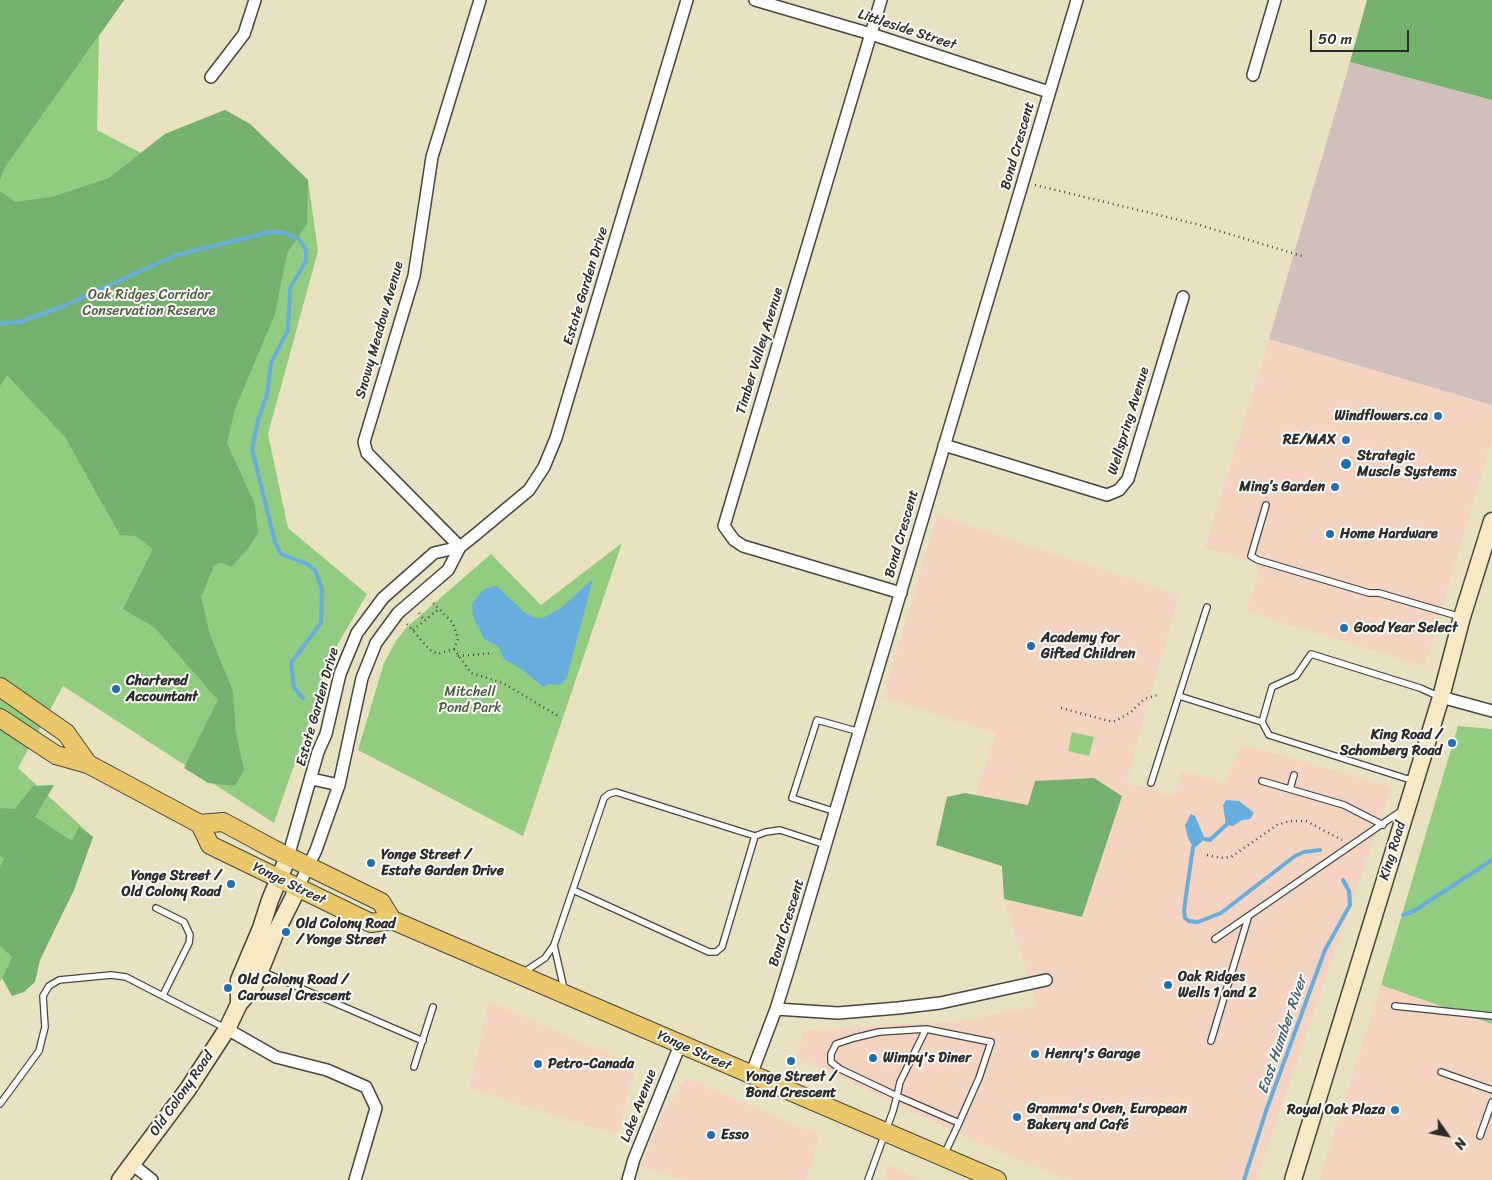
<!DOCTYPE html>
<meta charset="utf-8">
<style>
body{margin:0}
#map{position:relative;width:1492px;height:1180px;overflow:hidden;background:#e8e2c0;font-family:Sriracha,sans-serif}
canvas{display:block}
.north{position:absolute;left:1422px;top:1110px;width:50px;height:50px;-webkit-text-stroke:4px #fdfcf7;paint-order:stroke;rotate:123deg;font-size:14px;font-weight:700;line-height:20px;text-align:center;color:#2b2b2b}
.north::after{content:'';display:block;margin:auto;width:18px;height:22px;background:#2b2b2b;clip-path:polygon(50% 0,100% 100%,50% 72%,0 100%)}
.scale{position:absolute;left:1310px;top:30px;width:99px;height:22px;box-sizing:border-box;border:2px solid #2b2b2b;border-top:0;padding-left:6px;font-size:15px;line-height:18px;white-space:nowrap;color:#2b2b2b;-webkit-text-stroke:4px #fdfcf7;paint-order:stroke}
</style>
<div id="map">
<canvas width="1492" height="1180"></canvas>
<div class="north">N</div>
<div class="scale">50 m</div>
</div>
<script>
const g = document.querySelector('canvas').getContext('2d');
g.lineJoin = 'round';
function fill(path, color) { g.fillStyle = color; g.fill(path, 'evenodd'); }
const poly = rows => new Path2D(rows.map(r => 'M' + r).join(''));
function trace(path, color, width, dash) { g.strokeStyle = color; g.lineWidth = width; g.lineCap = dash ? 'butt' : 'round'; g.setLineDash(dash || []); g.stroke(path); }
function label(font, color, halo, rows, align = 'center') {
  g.font = font + ' Sriracha,sans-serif'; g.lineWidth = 4; g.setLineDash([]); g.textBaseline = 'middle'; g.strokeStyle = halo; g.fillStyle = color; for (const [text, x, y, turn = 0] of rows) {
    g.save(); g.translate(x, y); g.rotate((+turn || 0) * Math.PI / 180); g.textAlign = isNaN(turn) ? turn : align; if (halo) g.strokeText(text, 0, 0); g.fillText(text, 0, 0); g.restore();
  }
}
const built = poly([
 [1269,339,1492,405,1492,439,1425,666,1246,612,1261,564,1205,548],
 [937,515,1179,595,1126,782,1174,796,1182,771,1225,783,1241,744,1392,787,1256,1180,1066,1180,992,1149,795,1056,805,1030,959,1021,1037,1006,1004,899,1082,917,1028,805,975,795,996,734,883,697],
 [1381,985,1492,1024,1492,1180,1319,1180],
 [489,1001,636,1066,617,1133,601,1130,469,1089],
 [686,1078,820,1135,806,1180,683,1180,641,1167,663,1112],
 [889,1165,919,1180,884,1180]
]);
const industrial = poly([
 [1350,62,1492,100,1492,405,1269,339]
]);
const green = poly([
 [0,0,124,0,99,36,97,130,141,153,165,134,225,110,250,124,308,180,318,251,268,434,288,528,367,594,327,663,319,693,274,823,63,686,18,768,93,837,12,957,0,982],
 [622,543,523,836,358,750,384,663,396,641,407,627,491,554,541,605],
 [1458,726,1492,729,1492,1024,1381,985],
 [1072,732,1094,737,1089,756,1068,751]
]);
const forest = poly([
 [0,0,124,0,5,167,0,180],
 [1367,0,1492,0,1492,100,1350,62],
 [225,110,250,124,308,180,307,224,287,253,275,314,235,409,227,443,255,505,258,533,247,550,231,567,221,562,214,566,201,597,210,635,233,691,236,733,244,770,235,786,208,783,184,768,218,700,155,628,123,609,153,549,136,536,120,535,65,437,7,375,0,386,0,191,15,202,52,197,109,178,165,134],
 [1094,778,1122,796,1082,917,1004,899,1002,866,936,845,947,797,965,793,1028,805,1035,781],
 [54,785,35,817,72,841,79,827,93,837,74,890,40,960,35,982,24,992,12,996,2,978,12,957,0,946,0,867,4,858,0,856,0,808,15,809,33,786]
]);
const water = poly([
 [593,579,567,677,560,685,548,684,543,687,523,670,504,659,498,646,484,639,473,616,472,604,483,590,493,586,498,587,524,612,535,618,543,618,561,608],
 [1226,800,1239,801,1252,811,1254,813,1250,819,1242,820,1233,826,1226,825,1223,805],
 [1191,814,1195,816,1205,839,1196,847,1193,847,1188,838,1185,825]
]);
const stream = poly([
 [0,323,20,322,64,306,176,255,270,232,282,232,299,239,306,250,306,261,290,288,288,330,271,363,267,395,258,420,252,449,275,542,281,554,307,564,315,570,322,589,321,623,291,663,294,687,303,698],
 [1205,839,1210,840,1226,825],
 [1193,847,1184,910,1185,918,1189,921,1198,922,1221,913,1295,856,1304,852,1320,850],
 [1403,915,1414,911,1492,860],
 [1244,1180,1266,1111,1325,950,1350,905,1349,891,1343,880]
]);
const path = poly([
 [1035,185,1196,224,1302,256],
 [419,613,425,621],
 [407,624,430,650,438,654,454,649,458,639,453,623,432,602],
 [413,630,439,609],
 [454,649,471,673,503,683,558,716],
 [458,656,493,653],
 [1061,708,1113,722,1130,713,1144,699,1158,695],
 [1207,855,1221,858,1231,857,1277,825,1290,821,1306,821,1342,840]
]);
const lane = poly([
 [1266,505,1251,556,1258,560,1369,593,1379,593,1461,617],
 [1179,696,1262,722,1269,735,1414,781],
 [1262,722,1272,687,1296,676,1311,654,1420,688,1440,697],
 [1262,781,1344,805,1383,825],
 [1151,783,1207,607],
 [1290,789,1294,775],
 [836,812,792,798,817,720,860,732],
 [573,890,709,952,716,952,722,947,755,836],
 [156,908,184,922,190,935,189,943,163,995],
 [1215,939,1401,811],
 [554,945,564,989],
 [261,971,423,1041],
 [524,972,545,958,554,945,604,798,609,794,616,792,755,836,766,832,780,830,826,845],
 [1395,1006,1492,1016],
 [926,1029,991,1042,979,1078,959,1123],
 [1211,1041,1248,918],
 [414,1067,433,1007],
 [1441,1072,1492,1090],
 [0,1104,39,1051,45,1027,43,996,49,986,59,980,111,975,126,977,225,1028],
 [1480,1136,1492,1102],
 [868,1180,893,1111,897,1096,900,1082,926,1029,879,1032,854,1038,836,1044,831,1054,831,1062,840,1069,897,1096,959,1123,944,1155]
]);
const street = poly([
 [755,0,871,34,1049,92],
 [881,0,724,526,734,540,743,546,901,593],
 [1253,75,1275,0],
 [211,77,244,34,255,0],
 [944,445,1107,495,1119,490,1128,479,1183,297],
 [460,547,373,459,367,453,364,442,414,276,432,157,480,0],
 [1441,697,1492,711],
 [312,779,339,785],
 [288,857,318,752,326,734,340,674,357,633,383,598,434,553,460,547,475,535,529,490,544,467,556,438,687,0],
 [298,888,316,850,339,785,362,678,376,643,398,613,448,570,460,547],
 [776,1009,838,1013,898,1008,940,1003,1046,980],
 [227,1029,276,1057,327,1070,366,1087,376,1108,355,1180],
 [751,1075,776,1009,790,964,1077,0],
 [132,1164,152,1180],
 [628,1180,634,1159,680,1045]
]);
const secondary = poly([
 [239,1004,239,980,261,928,270,900,288,857],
 [120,1180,188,1089,227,1029,239,1004,254,986,275,934,298,888],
 [1293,1180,1441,697,1462,617,1492,521]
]);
const primary = poly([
 [0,687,66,733,88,764],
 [0,718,56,755,88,764,200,824,223,822,273,849,381,902,392,920],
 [200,824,210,845,371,923,392,920,997,1180]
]);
const markers = [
 [1438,416,5,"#1f6fb2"],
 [1346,440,5,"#1f6fb2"],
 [1346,464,6,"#1f6fb2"],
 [1335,487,5,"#1f6fb2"],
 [1330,534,5,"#1f6fb2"],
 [1344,628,5,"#1f6fb2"],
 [1031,646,5,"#1f6fb2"],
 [116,689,5,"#1f6fb2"],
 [1452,743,5,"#1f6fb2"],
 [371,863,5,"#1f6fb2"],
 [231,884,5,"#1f6fb2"],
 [286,932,5,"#1f6fb2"],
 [1168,985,5,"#1f6fb2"],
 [228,988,5,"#1f6fb2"],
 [1035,1054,5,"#1f6fb2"],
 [873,1058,5,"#1f6fb2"],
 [791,1061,5,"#1f6fb2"],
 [538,1064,5,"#1f6fb2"],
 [1395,1110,5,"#1f6fb2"],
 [1017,1117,5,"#1f6fb2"],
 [711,1135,5,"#1f6fb2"]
];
const streetNames = [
 ["Littleside Street",907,30,18],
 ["Bond Crescent",1018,146,-74],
 ["Estate Garden Drive",586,286,-73],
 ["Snowy Meadow Avenue",380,330,-74],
 ["Timber Valley Avenue",760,351,-73],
 ["Wellspring Avenue",1129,421,-73],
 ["Bond Crescent",902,534,-74],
 ["Estate Garden Drive",318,707,-74],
 ["King Road",1393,851,-73],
 ["Yonge Street",289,884,26],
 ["Bond Crescent",787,923,-73],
 ["Yonge Street",694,1051,24],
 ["Old Colony Road",182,1094,-55],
 ["Lake Avenue",639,1106,-69]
];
const parkNames = [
 ["Oak Ridges Corridor",149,295],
 ["Conservation Reserve",149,311],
 ["Mitchell",470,692],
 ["Pond Park",470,708]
];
const poiNames = [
 ["Windflowers.ca",1428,416,"right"],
 ["RE/MAX",1336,440,"right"],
 ["Strategic",1357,456],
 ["Muscle Systems",1357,472],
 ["Ming’s Garden",1325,487,"right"],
 ["Home Hardware",1340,534],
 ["Good Year Select",1354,628],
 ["Academy for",1041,638],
 ["Gifted Children",1041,654],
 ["Chartered",126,681],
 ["Accountant",126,697],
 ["King Road /",1442,735,"right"],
 ["Schomberg Road",1442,751,"right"],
 ["Yonge Street /",381,855],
 ["Estate Garden Drive",381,871],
 ["Yonge Street /",221,876,"right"],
 ["Old Colony Road",221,892,"right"],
 ["Old Colony Road",296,924],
 ["/ Yonge Street",296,940],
 ["Oak Ridges",1178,977],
 ["Wells 1 and 2",1178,993],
 ["Old Colony Road /",238,980],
 ["Carousel Crescent",238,996],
 ["Henry's Garage",1045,1054],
 ["Wimpy's Diner",883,1058],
 ["Petro-Canada",548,1064],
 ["Yonge Street /",791,1077,"center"],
 ["Bond Crescent",791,1093,"center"],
 ["Gramma's Oven, European",1027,1109],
 ["Bakery and Café",1027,1125],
 ["Royal Oak Plaza",1385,1110,"right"],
 ["Esso",721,1135]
];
const waterNames = [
 ["East Humber River",1283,1035,-71]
];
fill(built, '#f4d3c1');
fill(industrial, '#d0c0bc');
fill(green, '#91cc80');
fill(forest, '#74b06e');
fill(water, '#67aede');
trace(stream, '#67aede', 4);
trace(lane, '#474641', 8);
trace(street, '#474641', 14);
trace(secondary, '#474641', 19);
trace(primary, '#474641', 20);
trace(path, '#474641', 2.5, [1, 4]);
trace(lane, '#fff', 5.5);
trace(street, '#fff', 11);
trace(secondary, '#f7e9c3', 16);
trace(primary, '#eac769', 18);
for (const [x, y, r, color] of markers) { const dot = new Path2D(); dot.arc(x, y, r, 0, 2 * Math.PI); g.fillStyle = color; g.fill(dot); trace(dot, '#fdfcf7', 2); }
label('14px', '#2b2b2b', '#fdfcf7', streetNames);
label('14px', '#4a5b44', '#fdfcf7', parkNames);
label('bold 14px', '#2b2b2b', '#fdfcf7', poiNames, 'left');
label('italic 15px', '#435f73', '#fdfcf7', waterNames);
</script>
